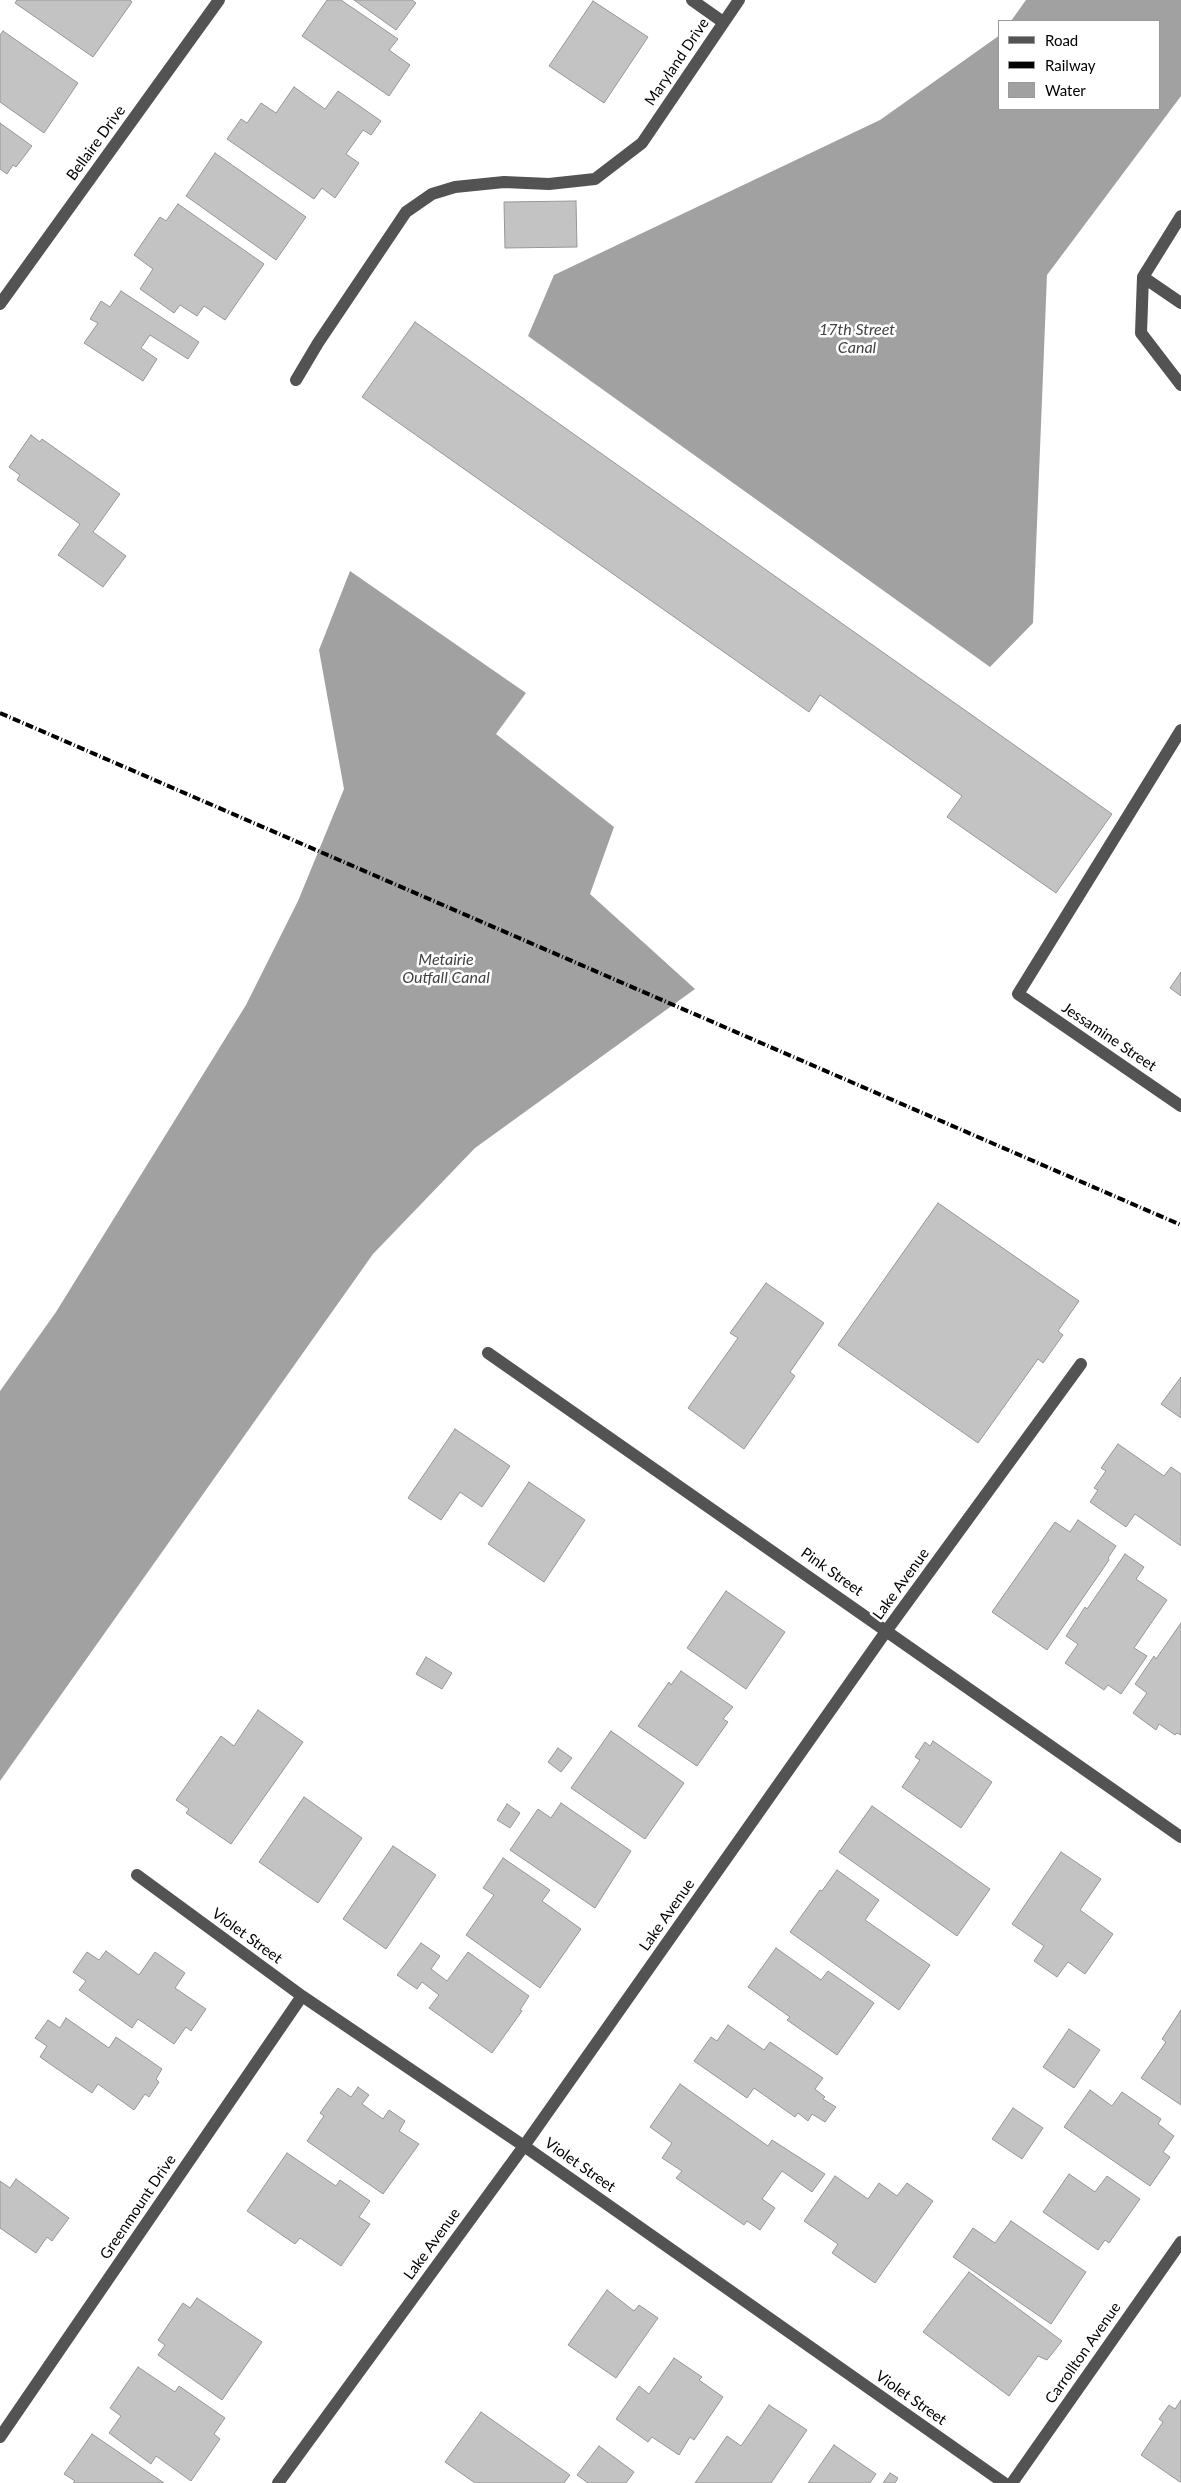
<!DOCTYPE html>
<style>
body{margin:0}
#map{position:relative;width:1181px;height:2483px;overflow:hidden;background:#fff;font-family:Lato,sans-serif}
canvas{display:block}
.legend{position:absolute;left:998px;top:20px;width:162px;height:90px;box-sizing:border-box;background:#fff;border:1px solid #999;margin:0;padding:6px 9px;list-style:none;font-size:15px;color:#000}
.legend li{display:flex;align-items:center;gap:10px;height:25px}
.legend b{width:25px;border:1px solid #999}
</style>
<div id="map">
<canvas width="1181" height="2483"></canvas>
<ul class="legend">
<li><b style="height:6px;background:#535353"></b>Road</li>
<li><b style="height:6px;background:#000"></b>Railway</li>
<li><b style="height:14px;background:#a1a1a1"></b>Water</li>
</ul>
</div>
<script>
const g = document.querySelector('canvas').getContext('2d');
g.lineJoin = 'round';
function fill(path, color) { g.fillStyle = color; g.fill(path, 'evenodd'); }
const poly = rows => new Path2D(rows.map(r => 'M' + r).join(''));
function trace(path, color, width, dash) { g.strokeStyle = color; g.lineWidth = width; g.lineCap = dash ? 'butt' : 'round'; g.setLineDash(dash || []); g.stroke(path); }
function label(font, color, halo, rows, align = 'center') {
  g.font = font + ' Lato,sans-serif'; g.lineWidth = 5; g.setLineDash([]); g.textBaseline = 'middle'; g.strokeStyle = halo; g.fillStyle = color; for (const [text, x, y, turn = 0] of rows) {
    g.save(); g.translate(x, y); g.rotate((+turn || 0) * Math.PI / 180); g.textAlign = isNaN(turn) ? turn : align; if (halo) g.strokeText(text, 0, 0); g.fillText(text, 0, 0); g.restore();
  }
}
const water = poly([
 [1026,0,1181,0,1181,96,1047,275,1033,623,990,667,528,336,554,275,880,120,1000,35,1000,109,1160,109,1160,21,1011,21],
 [350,571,526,693,496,734,614,827,590,894,695,989,475,1148,373,1254,0,1781,0,1391,56,1312,246,1005,298,901,344,789,319,650]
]);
const building = poly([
 [17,0,130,0,132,2,93,57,15,3,17,0],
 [327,0,341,0,398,39,389,50,410,65,389,96,302,36,327,0],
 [354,0,412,0,416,3,396,30,354,0],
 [593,1,648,37,604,103,549,66,593,1],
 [3,31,78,83,44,133,0,102,0,35,3,31],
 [294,87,325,109,338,91,381,121,371,135,363,130,346,154,359,163,335,198,322,188,314,199,227,139,241,119,247,123,261,103,276,113,294,87],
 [0,123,32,146,16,167,13,165,7,174,0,169,0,123],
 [215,153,306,217,276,260,186,196,215,153],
 [576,201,577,247,505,248,504,202,576,201],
 [178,204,264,264,225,320,204,306,197,316,180,305,174,313,140,289,153,269,134,255,160,217,166,221,178,204],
 [121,291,199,342,188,359,150,335,141,348,157,359,143,381,84,343,98,323,90,319,101,301,110,307,121,291],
 [415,322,1112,814,1056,893,947,817,962,796,820,695,809,712,362,397,415,322],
 [31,435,40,442,42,439,120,494,93,532,126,556,103,587,58,555,80,524,17,480,20,475,9,467,31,435],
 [1181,972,1181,996,1170,988,1181,972],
 [938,1203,1079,1301,1058,1331,1063,1335,1043,1363,1038,1359,978,1443,838,1345,938,1203],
 [766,1283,824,1323,790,1372,795,1376,744,1449,688,1408,738,1338,730,1333,766,1283],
 [1181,1377,1181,1418,1161,1404,1181,1377],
 [455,1429,510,1466,482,1507,460,1492,441,1520,408,1498,455,1429],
 [1118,1444,1164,1476,1171,1467,1181,1474,1181,1546,1135,1514,1126,1527,1090,1502,1098,1490,1094,1488,1106,1471,1101,1468,1118,1444],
 [529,1482,585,1520,544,1582,488,1544,529,1482],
 [1078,1520,1116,1546,1108,1558,1109,1560,1047,1650,992,1612,1055,1522,1070,1532,1078,1520],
 [1125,1554,1144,1567,1136,1579,1167,1600,1134,1648,1147,1656,1121,1694,1108,1685,1104,1690,1065,1663,1078,1644,1066,1636,1085,1607,1087,1609,1125,1554],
 [726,1591,785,1632,746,1689,687,1648,726,1591],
 [1181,1623,1181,1735,1177,1733,1175,1735,1159,1724,1156,1730,1133,1713,1147,1693,1135,1684,1154,1656,1156,1659,1181,1623],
 [426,1657,452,1673,442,1689,416,1674,426,1657],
 [681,1671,733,1707,723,1719,728,1722,697,1766,638,1726,669,1682,671,1685,681,1671],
 [258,1710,303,1742,231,1844,186,1813,189,1809,176,1800,221,1736,234,1746,258,1710],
 [611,1731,684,1783,645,1839,571,1788,611,1731],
 [933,1741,992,1782,961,1828,902,1787,920,1760,915,1757,925,1742,930,1746,933,1741],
 [558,1748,572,1758,561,1772,548,1762,558,1748],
 [304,1797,362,1838,318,1903,259,1862,304,1797],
 [561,1803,631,1851,595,1908,510,1850,538,1809,551,1818,561,1803],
 [507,1804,520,1813,510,1828,497,1820,507,1804],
 [872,1806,990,1889,957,1936,839,1852,872,1806],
 [393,1846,436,1875,386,1949,343,1919,393,1846],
 [1061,1852,1101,1879,1080,1910,1113,1934,1085,1974,1068,1962,1057,1977,1034,1961,1044,1946,1012,1924,1061,1852],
 [503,1858,550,1890,542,1901,581,1929,540,1988,466,1935,494,1895,483,1888,503,1858],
 [837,1870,879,1900,865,1920,930,1965,899,2010,790,1932,820,1890,822,1891,837,1870],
 [421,1943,440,1956,431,1969,447,1981,468,1952,529,1996,520,2010,522,2011,492,2053,429,2008,439,1995,422,1982,417,1989,397,1975,421,1943],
 [776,1948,821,1980,828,1971,874,2003,837,2055,787,2020,790,2017,748,1987,776,1948],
 [106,1951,139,1975,155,1952,185,1973,175,1988,206,2009,191,2031,186,2027,174,2044,138,2019,132,2028,79,1990,86,1981,73,1972,87,1952,99,1960,106,1951],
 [1181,2010,1181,2105,1141,2078,1166,2042,1162,2039,1181,2010],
 [66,2018,109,2048,116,2037,162,2069,156,2079,159,2082,149,2097,145,2094,134,2110,98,2084,92,2093,40,2057,47,2046,35,2038,48,2020,60,2028,66,2018],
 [728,2025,764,2050,770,2042,823,2078,815,2089,825,2097,823,2099,836,2107,825,2122,812,2114,808,2121,798,2113,795,2117,754,2088,747,2098,694,2061,711,2037,717,2041,728,2025],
 [1069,2029,1100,2050,1074,2088,1043,2067,1069,2029],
 [680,2084,768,2146,772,2140,825,2174,812,2192,782,2171,762,2199,775,2208,760,2230,747,2221,744,2225,676,2178,682,2171,662,2158,672,2143,650,2127,680,2084],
 [358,2087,369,2095,362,2104,383,2119,389,2110,405,2121,399,2131,419,2144,383,2194,307,2141,324,2116,320,2113,338,2088,351,2097,358,2087],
 [1090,2090,1112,2106,1122,2092,1161,2119,1158,2124,1174,2136,1163,2152,1170,2157,1150,2186,1064,2127,1090,2090],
 [1013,2108,1043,2128,1022,2159,992,2139,1013,2108],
 [287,2153,336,2186,340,2180,370,2201,359,2217,370,2224,341,2266,300,2238,295,2244,247,2211,287,2153],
 [1069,2174,1095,2192,1107,2176,1140,2199,1109,2243,1105,2240,1098,2250,1043,2212,1069,2174],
 [835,2176,868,2199,879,2183,897,2196,907,2183,933,2201,875,2283,832,2253,838,2244,804,2221,835,2176],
 [16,2179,69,2218,52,2241,47,2237,36,2253,0,2228,0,2181,10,2188,16,2179],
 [1011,2221,1086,2272,1051,2324,953,2257,973,2228,995,2243,1011,2221],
 [969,2272,1062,2341,1047,2360,1038,2356,1009,2396,923,2332,969,2272],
 [607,2290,634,2311,639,2305,658,2318,616,2378,568,2345,607,2290],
 [197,2298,262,2342,222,2400,158,2355,165,2345,158,2340,183,2303,190,2308,197,2298],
 [674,2358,702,2377,699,2380,723,2397,694,2440,690,2437,679,2455,652,2437,648,2442,616,2419,639,2386,649,2394,674,2358],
 [138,2367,175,2392,179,2386,225,2418,214,2434,220,2439,191,2481,156,2456,151,2464,109,2433,121,2416,110,2408,138,2367],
 [1181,2400,1181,2481,1180,2482,1141,2455,1163,2422,1159,2419,1169,2405,1175,2409,1181,2400],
 [769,2405,807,2430,771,2483,695,2483,727,2436,741,2446,769,2405],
 [481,2412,570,2475,564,2483,475,2483,445,2462,481,2412],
 [92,2434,164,2483,73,2483,75,2481,64,2474,92,2434],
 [834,2445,876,2474,870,2483,808,2483,834,2445],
 [599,2446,634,2472,626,2483,588,2483,577,2475,599,2446],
 [890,2473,898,2478,895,2483,883,2483,890,2473]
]);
const minor = poly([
 [692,0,723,22],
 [1181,216,1143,277,1141,333,1181,385],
 [1143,277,1181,303],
 [0,304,219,0],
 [296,380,318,343,406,212,432,194,455,187,504,182,549,184,595,179,642,143,739,0],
 [1181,730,1018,994,1181,1106],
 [488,1353,1181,1837],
 [137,1875,302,1996,524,2146,1004,2483],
 [0,2437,302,1996],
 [278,2483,524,2146,887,1630,1081,1364],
 [1012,2483,1181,2242]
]);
const rail = poly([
 [0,713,1181,1225]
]);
const streetNames = [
 ["Maryland Drive",677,62,-56],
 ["Bellaire Drive",96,143,-54],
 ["Jessamine Street",1109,1037,34],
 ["Pink Street",832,1572,35],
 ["Lake Avenue",901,1584,-54],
 ["Lake Avenue",667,1915,-55],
 ["Violet Street",247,1936,36],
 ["Violet Street",580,2165,35],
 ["Greenmount Drive",138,2207,-56],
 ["Lake Avenue",432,2244,-54],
 ["Carrollton Avenue",1083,2353,-55],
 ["Violet Street",911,2398,35]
];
const waterNames = [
 ["17th Street",857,330],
 ["Canal",857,348],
 ["Metairie",446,960],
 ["Outfall Canal",446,978]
];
fill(water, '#a1a1a1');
fill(building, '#c3c3c3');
trace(building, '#979797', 1);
trace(minor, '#535353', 12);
trace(rail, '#000', 4, [8, 2.5, 1, 2.5]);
label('15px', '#000', '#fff', streetNames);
label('italic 16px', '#424242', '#fff', waterNames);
</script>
